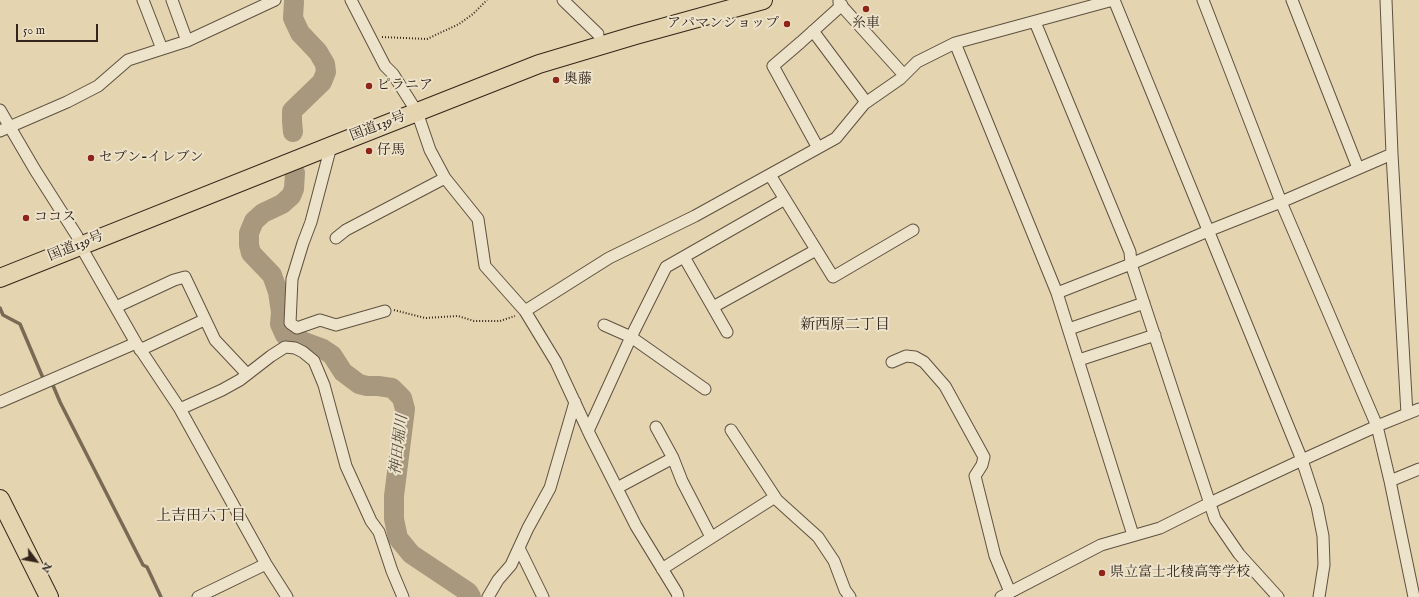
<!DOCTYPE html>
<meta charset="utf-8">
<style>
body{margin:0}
#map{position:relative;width:1419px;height:597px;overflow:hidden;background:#e4d4af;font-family:"IM FELL English",serif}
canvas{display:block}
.north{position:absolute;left:16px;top:541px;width:40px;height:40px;-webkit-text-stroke:3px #ede3cb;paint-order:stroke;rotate:122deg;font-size:11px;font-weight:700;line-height:16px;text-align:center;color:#33251b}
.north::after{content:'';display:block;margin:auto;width:14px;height:18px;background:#33251b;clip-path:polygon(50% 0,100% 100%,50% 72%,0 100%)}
.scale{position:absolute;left:16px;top:24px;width:82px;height:18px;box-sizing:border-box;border:2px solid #33251b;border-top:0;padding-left:5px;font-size:12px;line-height:14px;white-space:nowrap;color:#33251b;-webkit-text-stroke:3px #ede3cb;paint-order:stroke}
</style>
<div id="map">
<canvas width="1419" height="597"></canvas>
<div class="north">N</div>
<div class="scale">50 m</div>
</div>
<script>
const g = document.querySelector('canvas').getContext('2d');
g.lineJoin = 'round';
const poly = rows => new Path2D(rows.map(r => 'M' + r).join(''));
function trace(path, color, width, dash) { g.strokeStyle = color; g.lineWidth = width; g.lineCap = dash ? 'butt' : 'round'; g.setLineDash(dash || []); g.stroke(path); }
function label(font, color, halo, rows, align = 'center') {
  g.font = font + ' "IM FELL English","Noto Serif JP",serif'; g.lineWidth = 4; g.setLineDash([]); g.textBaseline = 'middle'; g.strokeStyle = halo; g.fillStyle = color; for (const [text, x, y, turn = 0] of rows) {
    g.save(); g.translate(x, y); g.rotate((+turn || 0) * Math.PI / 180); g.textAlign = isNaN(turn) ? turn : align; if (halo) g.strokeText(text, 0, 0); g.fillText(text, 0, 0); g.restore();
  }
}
const stream = poly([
 [0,308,3,315,20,324,43,378,46,379],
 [52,383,60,402,143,565,147,567,161,597]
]);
const river = poly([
 [293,132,292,121,292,111,322,82,326,72,325,64,318,52,300,33,293,18,294,2],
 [295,173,294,189,291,196,282,204,263,213,254,221,249,233,249,245,251,253,272,275,278,292,281,312,280,324,285,335,323,349,332,355,343,372,359,384,367,386,378,386,392,388,402,398,405,409,394,496,394,519,398,538,411,554,468,592,471,597]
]);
const path = poly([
 [382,37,427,39,459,24,473,14,487,0],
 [394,310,425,318,458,316,474,321,500,321,515,316]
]);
const minor = poly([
 [143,0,162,49],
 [172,0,187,41],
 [351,0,385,66,393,74,417,112,430,150,445,178,478,219,485,266,525,311,556,362,590,435,636,526,677,593,678,597],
 [563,0,598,34],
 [839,0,839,3,904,75],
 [1114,0,1302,460,1317,506,1323,536,1324,565,1319,597],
 [1203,0,1281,202,1377,426,1390,481,1414,597],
 [1292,0,1358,168],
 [1386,0,1392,154,1407,414],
 [1035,22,1130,252,1131,264,1215,519,1239,554,1278,597],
 [813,31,866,102],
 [955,43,1057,293,1133,535],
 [0,110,35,170,77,236,80,245,136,343,180,409,266,564,287,597],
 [0,131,67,102,98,86,128,60,187,41,275,0],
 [331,146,311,222,303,243,292,279,290,323,297,328,320,320,336,325,385,311],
 [818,148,773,66,801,42,842,5],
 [770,175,833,277,913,230],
 [336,238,346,230,445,178],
 [684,257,727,332],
 [1057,293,1131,264,1208,231,1281,202,1392,154],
 [116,307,174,280,185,277,215,340,247,374],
 [713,307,816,250],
 [525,311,609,258,695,216,836,138,864,104,900,79,917,62,955,43,1113,0],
 [604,325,631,337,705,389],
 [1069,329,1144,303],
 [140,350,204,320],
 [1079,360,1155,335],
 [892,362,906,356,915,357,924,362,945,386,984,457,982,465,975,476,995,556,1010,592],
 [0,402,136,343],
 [180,409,222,390,240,380,271,356,285,347,295,348,303,352,314,361,324,385,346,466,371,521,379,532,392,571,403,597],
 [656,427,673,458,682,481,711,537],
 [731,430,777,500,818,537,834,561,845,590,850,597],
 [588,431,631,337,666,267,785,199],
 [1390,481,1419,469],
 [617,488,673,458],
 [519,548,543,597],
 [662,569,775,497],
 [198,597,266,564],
 [488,597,498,580,511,565,528,528,550,488,575,402],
 [1001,597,1101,545,1160,528,1210,503,1302,460,1377,426,1419,409]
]);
const trunk = poly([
 [0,278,331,146,539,64,636,35,763,0],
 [0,499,49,597]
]);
const markers = [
 [866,9,4,"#8f2418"],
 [787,24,4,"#8f2418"],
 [556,80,4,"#8f2418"],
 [369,86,4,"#8f2418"],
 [369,151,4,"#8f2418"],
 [91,158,4,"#8f2418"],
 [26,218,4,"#8f2418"],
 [1102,573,4,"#8f2418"]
];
const poiNames = [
 ["アパマンショップ",779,24,"right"],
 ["糸車",866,24,"center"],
 ["奥藤",564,80],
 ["ピラニア",377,86],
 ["仔馬",377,151],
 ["セブン-イレブン",99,158],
 ["ココス",34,218],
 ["県立富士北稜高等学校",1110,573]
];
const streetNames = [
 ["国道139号",378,127,-21],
 ["国道139号",76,247,-22]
];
const neighbourhoodNames = [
 ["新西原二丁目",845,326],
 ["上吉田六丁目",201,517]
];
const waterNames = [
 ["神田堀川",400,445,-83]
];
trace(stream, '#796a56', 3.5);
trace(river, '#a8987d', 20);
trace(minor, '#5f5140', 13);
trace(trunk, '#33251b', 20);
trace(path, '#33251b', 2, [1, 2]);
trace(minor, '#ede3cb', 11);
trace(trunk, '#e4d4af', 18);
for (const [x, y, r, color] of markers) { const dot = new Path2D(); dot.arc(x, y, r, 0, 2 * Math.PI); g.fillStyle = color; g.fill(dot); trace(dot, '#ede3cb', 1.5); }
label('14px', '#33251b', '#ede3cb', poiNames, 'left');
label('14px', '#33251b', '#ede3cb', streetNames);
label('15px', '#33251b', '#ede3cb', neighbourhoodNames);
label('italic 15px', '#564838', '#ede3cb', waterNames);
</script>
